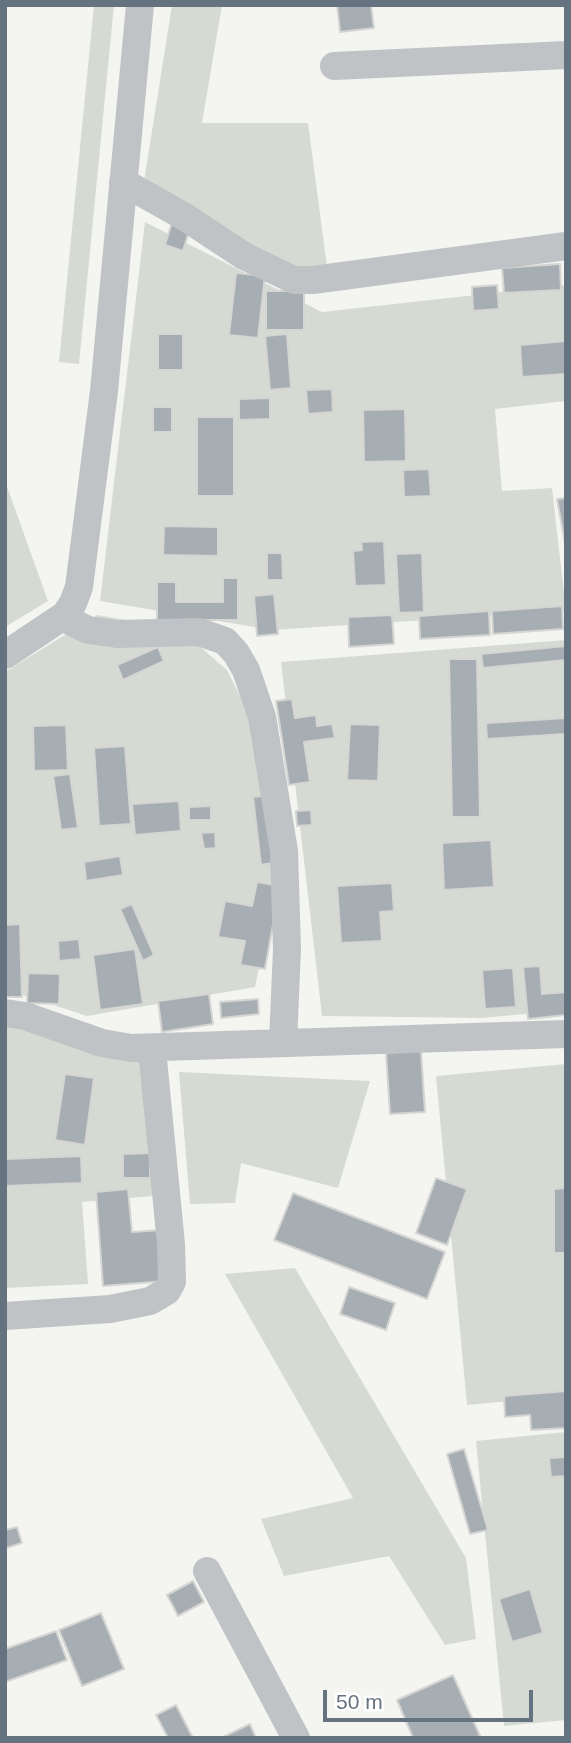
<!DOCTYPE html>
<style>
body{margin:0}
#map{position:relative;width:571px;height:1743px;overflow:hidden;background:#f4f4f1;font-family:Arial,sans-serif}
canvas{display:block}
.frame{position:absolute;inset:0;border:7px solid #65727f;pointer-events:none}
.scale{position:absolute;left:323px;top:1690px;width:210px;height:32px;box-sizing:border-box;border:4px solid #65727f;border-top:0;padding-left:9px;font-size:21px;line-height:24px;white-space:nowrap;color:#65727f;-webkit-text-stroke:5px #fff;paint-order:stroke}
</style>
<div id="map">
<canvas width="571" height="1743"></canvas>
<div class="frame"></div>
<div class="scale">50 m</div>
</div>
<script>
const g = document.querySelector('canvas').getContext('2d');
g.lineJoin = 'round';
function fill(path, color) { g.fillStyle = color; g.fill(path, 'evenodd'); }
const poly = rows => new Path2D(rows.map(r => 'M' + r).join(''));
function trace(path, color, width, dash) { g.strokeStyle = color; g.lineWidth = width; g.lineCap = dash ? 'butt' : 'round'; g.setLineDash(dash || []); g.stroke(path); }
const green = poly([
 [94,5,114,5,79,364,59,362],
 [172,5,222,5,202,123,308,123,327,267,291,275,143,188],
 [145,222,322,312,566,285,566,401,495,409,502,491,552,488,566,611,272,630,100,601],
 [5,481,48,601,5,627],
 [97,615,139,622,190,638,227,670,248,712,278,876,255,987,87,1016,5,989,5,672],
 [566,640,566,1010,482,1018,322,1016,281,662],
 [5,1025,149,1063,153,1196,82,1202,88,1284,5,1288],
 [566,1064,566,1396,467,1405,436,1076],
 [179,1072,370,1081,338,1188,241,1163,235,1203,190,1204],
 [295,1268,466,1558,476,1639,445,1645,389,1556,284,1576,261,1519,353,1498,225,1274],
 [566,1432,566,1720,504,1726,476,1441]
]);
const building = poly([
 [337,5,371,5,374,28,340,32,337,5],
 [172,222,190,228,183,251,165,245,172,222],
 [560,264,561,290,504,293,502,268,560,264],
 [236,273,265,276,258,338,229,335,236,273],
 [497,285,499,309,473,311,472,287,497,285],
 [266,291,304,291,304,330,266,330,266,291],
 [158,334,183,334,183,370,158,370,158,334],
 [287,334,291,388,270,390,265,336,287,334],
 [566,341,566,374,522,377,520,345,566,341],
 [332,389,333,412,308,414,306,390,332,389],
 [270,398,270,419,239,420,239,399,270,398],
 [153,407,172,407,172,432,153,432,153,407],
 [405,409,406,461,364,462,363,410,405,409],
 [197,417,234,417,234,496,197,496,197,417],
 [429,469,431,496,404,497,403,470,429,469],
 [566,498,566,549,557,499,566,498],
 [164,526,218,527,218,556,163,555,164,526],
 [384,541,386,585,355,586,353,551,362,550,361,542,384,541],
 [267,553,282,553,283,580,267,580,267,553],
 [422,553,424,612,399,613,396,554,422,553],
 [223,578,238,578,238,620,157,620,157,582,176,582,176,602,223,602,223,578],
 [274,594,278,634,257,636,254,596,274,594],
 [562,606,563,629,493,634,492,611,562,606],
 [489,611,490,635,420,639,419,616,489,611],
 [392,615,394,644,349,647,348,617,392,615],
 [566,646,566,660,483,668,481,654,566,646],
 [158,647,164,661,123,680,117,665,158,647],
 [449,659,477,659,480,817,452,817,449,659],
 [292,699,295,718,316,715,317,726,332,724,335,738,304,742,310,782,289,785,276,701,292,699],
 [566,718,566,734,487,739,486,723,566,718],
 [350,724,380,725,378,781,347,780,350,724],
 [66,725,68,770,34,771,33,726,66,725],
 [125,746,131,824,99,826,94,748,125,746],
 [70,774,78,828,61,830,53,776,70,774],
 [271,795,279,862,261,865,253,797,271,795],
 [179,801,181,831,135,835,132,804,179,801],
 [211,806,211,820,189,820,189,807,211,806],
 [311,810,312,825,297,826,296,811,311,810],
 [215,832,216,848,204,849,201,833,215,832],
 [491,840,494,887,444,890,442,843,491,840],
 [120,856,123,875,86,881,84,862,120,856],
 [257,882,280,886,265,969,240,965,245,941,218,937,225,901,252,906,257,882],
 [392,883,394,911,380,912,382,941,341,943,337,886,392,883],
 [132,904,154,955,143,961,120,909,132,904],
 [20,924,22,997,5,997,5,925,20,924],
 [79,939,81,959,59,961,58,941,79,939],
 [135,949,143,1004,100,1010,93,955,135,949],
 [540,966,542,994,566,992,566,1015,528,1019,523,967,540,966],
 [513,968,516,1007,485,1009,482,970,513,968],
 [28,973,60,974,59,1004,27,1003,28,973],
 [209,994,213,1024,162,1032,158,1001,209,994],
 [258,999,259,1014,221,1018,220,1002,258,999],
 [421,1050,425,1112,390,1114,386,1053,421,1050],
 [65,1074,94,1078,85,1145,55,1140,65,1074],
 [150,1153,150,1178,123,1178,123,1154,150,1153],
 [81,1156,82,1183,5,1186,5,1159,81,1156],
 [436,1178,467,1189,447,1245,416,1233,436,1178],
 [566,1188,566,1253,554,1253,554,1189,566,1188],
 [128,1189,132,1232,162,1230,166,1281,103,1286,96,1192,128,1189],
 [293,1193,445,1252,427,1299,274,1240,293,1193],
 [349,1287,395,1303,386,1330,340,1314,349,1287],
 [566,1391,566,1428,531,1430,530,1415,505,1417,504,1396,566,1391],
 [464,1449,488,1530,470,1534,447,1454,464,1449],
 [566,1457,566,1476,551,1477,549,1458,566,1457],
 [17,1527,22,1543,6,1548,5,1530,17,1527],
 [193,1581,204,1602,178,1616,167,1595,193,1581],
 [530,1589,543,1633,512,1642,499,1599,530,1589],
 [101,1613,124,1669,82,1686,59,1630,101,1613],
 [56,1631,67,1660,5,1682,5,1649,56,1631],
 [453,1675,481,1738,413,1738,397,1700,453,1675],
 [176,1705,193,1738,168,1738,156,1715,176,1705],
 [250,1724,256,1738,221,1738,250,1724]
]);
const minor = poly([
 [334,66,566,55],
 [123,182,185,217,244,256,294,280,313,280,566,246],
 [62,617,88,630,117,634,199,632,225,641,236,653,246,670,262,717,284,851,287,949,283,1042],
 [5,655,65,615,73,603,79,587,104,391,140,5],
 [5,1013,25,1016,102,1043,131,1048,566,1034],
 [5,1316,110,1309,150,1301,167,1291,172,1282,171,1244,152,1049],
 [207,1571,296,1738]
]);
fill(green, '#d5dbd2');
fill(building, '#a7aeb3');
trace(building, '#d5d5d3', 2);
trace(minor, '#bfc3c6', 28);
</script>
